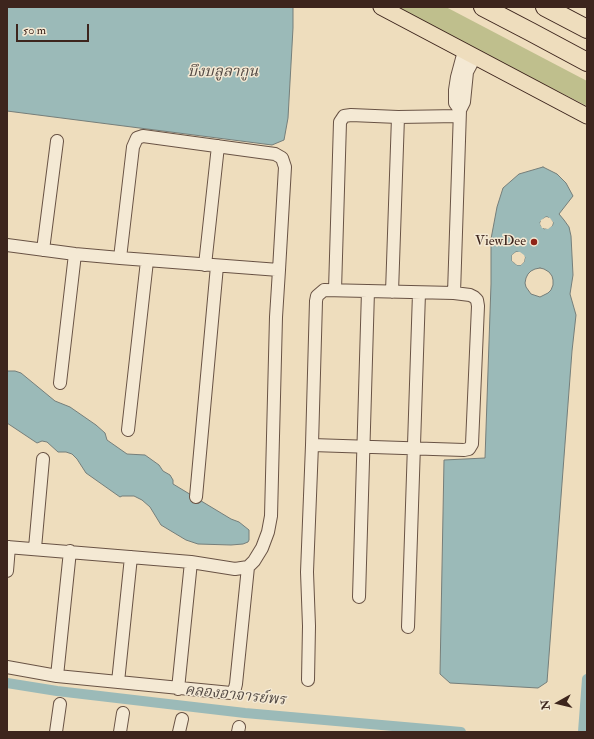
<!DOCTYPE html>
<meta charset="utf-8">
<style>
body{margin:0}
#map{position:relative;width:594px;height:739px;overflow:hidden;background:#eeddbd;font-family:"IM FELL Double Pica",serif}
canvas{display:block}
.frame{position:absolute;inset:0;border:8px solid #3d251d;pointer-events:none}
.north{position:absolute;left:538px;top:683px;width:40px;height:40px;-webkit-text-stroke:3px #f4e9d4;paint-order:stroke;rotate:262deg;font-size:11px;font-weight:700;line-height:16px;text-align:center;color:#3d251d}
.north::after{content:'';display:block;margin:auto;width:14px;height:18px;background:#3d251d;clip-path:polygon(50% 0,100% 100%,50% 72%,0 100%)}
.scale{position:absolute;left:16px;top:24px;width:73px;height:18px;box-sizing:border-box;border:2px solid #3d251d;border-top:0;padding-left:5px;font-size:12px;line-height:14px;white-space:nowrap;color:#3d251d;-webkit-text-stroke:3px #f4e9d4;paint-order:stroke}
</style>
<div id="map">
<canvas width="594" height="739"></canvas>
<div class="frame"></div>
<div class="north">N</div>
<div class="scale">50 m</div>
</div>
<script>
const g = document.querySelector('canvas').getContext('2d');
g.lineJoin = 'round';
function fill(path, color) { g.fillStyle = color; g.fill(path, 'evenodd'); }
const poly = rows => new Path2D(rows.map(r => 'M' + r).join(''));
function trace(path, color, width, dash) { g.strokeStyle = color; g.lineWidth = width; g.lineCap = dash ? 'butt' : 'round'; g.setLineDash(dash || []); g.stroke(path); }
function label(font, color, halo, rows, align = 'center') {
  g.font = font + ' "IM FELL Double Pica","Noto Serif Thai",serif'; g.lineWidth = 3; g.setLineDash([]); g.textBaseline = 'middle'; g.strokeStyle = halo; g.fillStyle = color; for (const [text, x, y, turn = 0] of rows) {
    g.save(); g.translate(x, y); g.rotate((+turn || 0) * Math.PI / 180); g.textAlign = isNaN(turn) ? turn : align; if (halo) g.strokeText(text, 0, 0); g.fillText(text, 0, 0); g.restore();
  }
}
const green = poly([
 [392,7,446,7,587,81,587,106]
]);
const water = poly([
 [7,7,293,7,293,28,288,118,284,140,272,145,7,111,7,7],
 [543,167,557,174,566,183,573,196,559,214,564,220,569,227,571,236,573,275,570,294,576,315,572,351,547,682,538,688,450,683,440,674,444,460,485,458,491,284,491,239,497,207,503,188,519,174,543,167],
 [546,217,548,217,553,222,553,224,552,226,544,229,541,226,540,222,543,219,546,217],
 [516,252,518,252,525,257,524,262,521,265,517,265,512,261,512,255,516,252],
 [540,268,544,269,549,272,552,276,553,280,553,285,551,290,548,293,540,297,531,294,526,287,525,283,526,278,528,274,531,271,535,269,540,268],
 [7,371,15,371,21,373,55,401,70,407,96,425,105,433,107,440,127,454,145,455,159,465,163,471,170,475,173,480,173,484,231,519,239,522,249,530,249,540,248,542,243,544,231,545,198,544,186,540,161,525,150,507,142,500,134,496,122,496,120,497,86,473,77,459,72,454,66,452,58,452,47,442,42,441,37,443,7,423,7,371]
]);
const pier = poly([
 [546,217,550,218,553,222,552,226,548,229,542,228,540,224,541,220],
 [516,252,520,252,524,255,525,257,524,262,521,265,517,265,512,261,512,255],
 [518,254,521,255,523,258,522,261,519,264,514,262,513,259,515,255]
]);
const canal = poly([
 [7,683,57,691,245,713,461,732],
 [583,732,587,679]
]);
const minor = poly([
 [460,110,455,103,455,90,457,77,464,51],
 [7,245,75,254,120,258,279,270,276,317,271,516,268,532,262,548,254,561,248,567,235,569,191,562,7,547],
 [43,250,57,141],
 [120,258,133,147,137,138,143,136,260,152,275,154,282,158,285,167,279,270],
 [205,265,218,146],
 [335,290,340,122,344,116,351,115,398,117,459,116],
 [392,292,398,117],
 [454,293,460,110,464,102,467,72,475,57],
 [60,383,75,254],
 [128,430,147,261],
 [196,497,217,266],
 [35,548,43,459],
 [7,571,9,547],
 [359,597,368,291],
 [408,627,419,293],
 [7,667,57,676,231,693,234,692,236,684,248,567],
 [57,676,70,551],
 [308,680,309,626,307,572,312,445,316,301,317,296,324,290,454,293,470,295,474,297,477,300,478,306,472,444,469,449,464,450,312,445],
 [118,682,131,557],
 [178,689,191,562],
 [56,732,60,704],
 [120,732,123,713],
 [179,732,182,719],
 [238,732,239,727]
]);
const major = poly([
 [381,7,587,116]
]);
const highway = poly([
 [483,7,531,32,587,62],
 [545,7,587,29]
]);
const markers = [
 [534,242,4,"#8f2418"]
];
const poiNames = [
 ["ViewDee",526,242]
];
const waterNames = [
 ["บึงบลูลากูน",223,73],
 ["คลองอาจารย์พร",235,696,6]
];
fill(green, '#bfbf8d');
fill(water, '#9bbab8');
trace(water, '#757e7a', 1);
fill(pier, '#eeddbd');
trace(canal, '#9bbab8', 10);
trace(minor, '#695345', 14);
trace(major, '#3d251d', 17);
trace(highway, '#3d251d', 20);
trace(minor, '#f4e9d4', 12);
trace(major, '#eeddbd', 15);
trace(highway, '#eeddbd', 18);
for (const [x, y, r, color] of markers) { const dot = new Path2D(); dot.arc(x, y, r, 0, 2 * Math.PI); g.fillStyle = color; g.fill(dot); trace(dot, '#f4e9d4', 1.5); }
label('14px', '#3d251d', '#f4e9d4', poiNames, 'right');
label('italic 15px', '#544a44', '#f4e9d4', waterNames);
</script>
